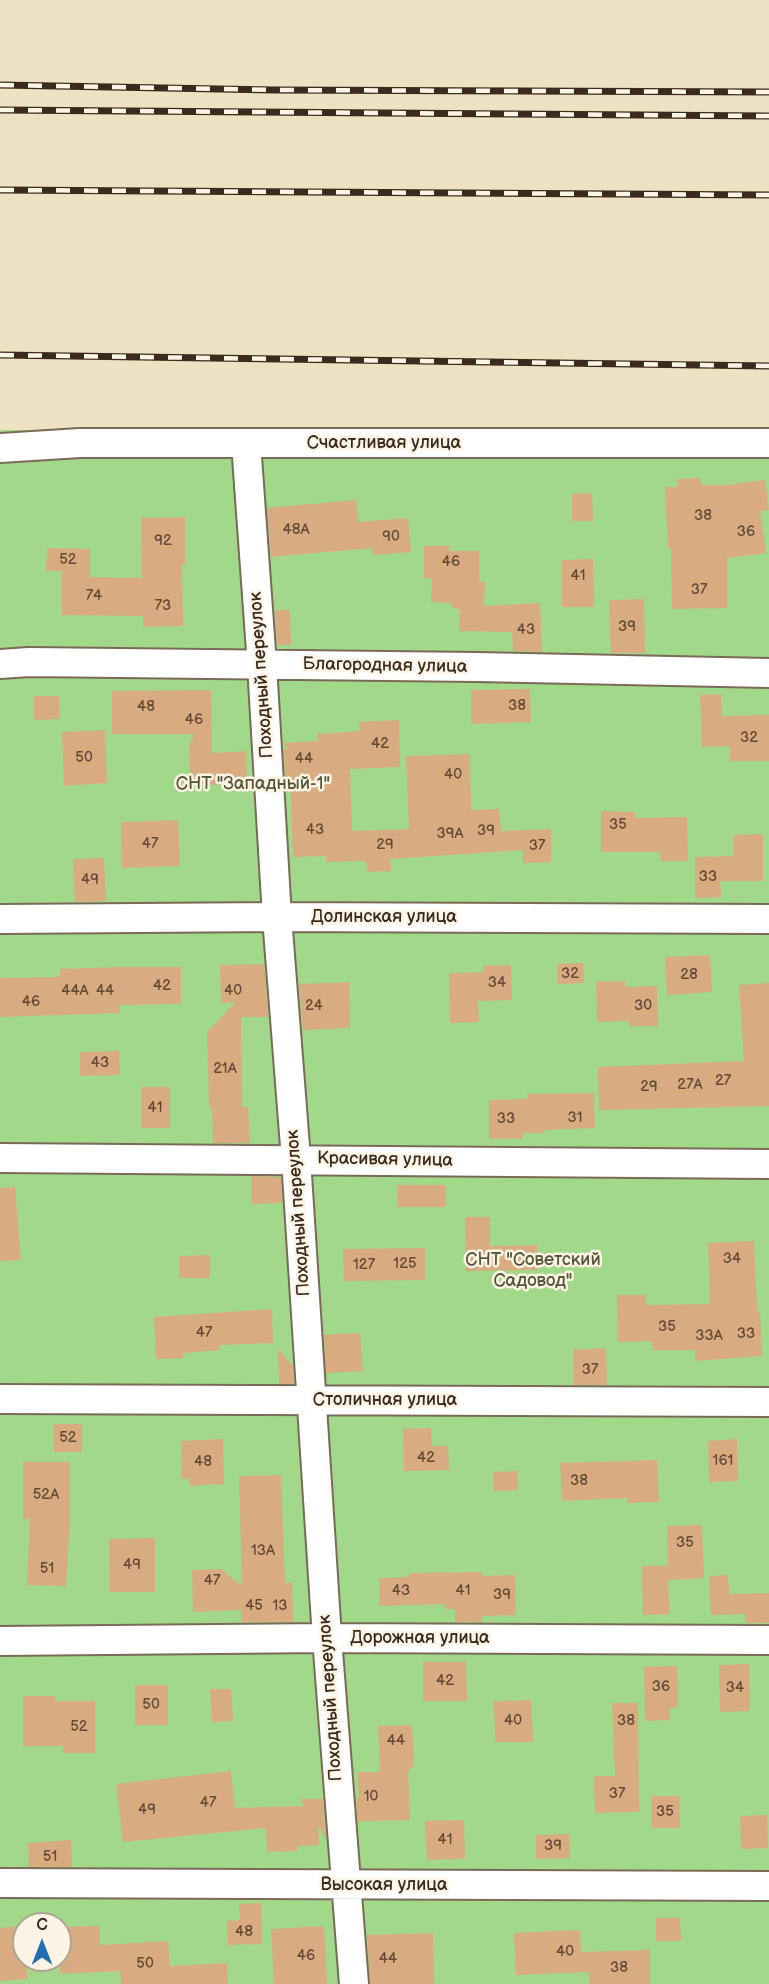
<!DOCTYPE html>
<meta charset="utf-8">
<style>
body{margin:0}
#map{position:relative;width:769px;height:1984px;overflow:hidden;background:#eee2c2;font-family:"Balsamiq Sans",sans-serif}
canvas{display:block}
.north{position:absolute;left:12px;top:1912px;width:60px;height:60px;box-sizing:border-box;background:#fcf5e5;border:2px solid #afa495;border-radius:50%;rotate:0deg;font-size:16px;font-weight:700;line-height:24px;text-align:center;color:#3b2a1e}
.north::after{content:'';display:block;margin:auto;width:21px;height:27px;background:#1f6fb2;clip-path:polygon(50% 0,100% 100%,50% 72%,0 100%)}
</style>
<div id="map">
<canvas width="769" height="1984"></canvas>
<div class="north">С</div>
</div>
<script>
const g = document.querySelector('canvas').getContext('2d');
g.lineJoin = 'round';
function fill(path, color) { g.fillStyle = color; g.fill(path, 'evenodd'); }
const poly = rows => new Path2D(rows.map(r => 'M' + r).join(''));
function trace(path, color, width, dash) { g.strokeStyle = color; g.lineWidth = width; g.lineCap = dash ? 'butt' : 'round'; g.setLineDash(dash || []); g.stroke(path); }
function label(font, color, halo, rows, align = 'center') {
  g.font = font + ' "Balsamiq Sans",sans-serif'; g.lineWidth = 5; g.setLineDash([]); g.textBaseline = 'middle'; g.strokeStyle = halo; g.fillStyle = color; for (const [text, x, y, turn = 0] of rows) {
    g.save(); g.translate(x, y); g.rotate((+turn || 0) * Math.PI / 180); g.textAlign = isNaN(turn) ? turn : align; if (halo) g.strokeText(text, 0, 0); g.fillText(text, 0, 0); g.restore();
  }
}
const green = poly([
 [0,430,769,433,769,1984,0,1984],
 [24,1924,60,1924,60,1960,24,1960]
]);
const building = poly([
 [700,478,701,485,727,485,765,480,769,510,760,511,766,553,727,558,727,608,672,609,671,549,668,549,665,487,678,487,677,479],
 [592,493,593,521,572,521,572,494],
 [356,500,358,522,408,518,411,552,373,555,372,548,271,557,267,508],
 [185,517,185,565,182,565,183,626,143,627,143,616,62,615,62,571,46,571,47,548,90,549,90,577,142,578,141,518],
 [424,546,449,546,449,551,479,551,479,582,485,582,484,606,540,603,542,652,513,651,512,632,459,631,460,609,452,608,452,603,431,602,432,578,424,578],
 [593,559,594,607,562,607,562,560],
 [644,599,645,653,611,653,609,600],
 [275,610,290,610,291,645,277,645],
 [530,689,531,722,471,724,471,690],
 [211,690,212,753,246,751,247,783,191,786,189,746,194,734,112,734,112,691],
 [721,694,722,716,769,715,769,761,730,761,730,746,702,747,700,695],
 [34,696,59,696,60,719,34,720],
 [399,720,400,767,350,769,352,831,409,829,406,756,470,754,471,810,499,809,501,831,551,829,551,862,523,863,523,850,390,859,391,871,367,872,366,861,326,862,326,856,293,857,290,776,285,776,284,749,289,749,283,743,318,741,317,734,360,731,359,722],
 [105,730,107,783,64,786,62,732],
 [601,811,635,812,635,818,687,817,688,861,661,861,660,852,601,852],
 [178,820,180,866,122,868,121,822],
 [763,834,763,881,720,881,721,897,695,898,695,857,734,856,734,835],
 [104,858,106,901,75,902,73,859],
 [710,955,712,992,667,995,665,957],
 [583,963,584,983,558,984,557,964],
 [264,964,268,1017,241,1017,242,1107,248,1107,250,1143,213,1143,212,1109,209,1105,207,1032,236,1002,221,1003,220,965],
 [511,965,512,1000,478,1001,479,1022,450,1023,449,973,483,972,483,966],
 [119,967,181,967,181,1004,120,1005,120,1013,0,1017,0,978,60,977,60,969],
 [299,981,301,984,349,982,350,1028,303,1030],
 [625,981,625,987,657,986,658,1026,629,1026,629,1021,597,1022,596,982],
 [769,983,769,1106,599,1110,598,1067,744,1061,739,985],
 [119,1051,120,1075,80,1076,80,1052],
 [141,1087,170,1087,170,1128,141,1128],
 [594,1093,595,1128,544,1130,544,1133,523,1133,523,1138,489,1139,489,1100,527,1099,527,1094],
 [251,1176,279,1177,281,1179,282,1203,251,1204],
 [397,1185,446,1185,446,1207,397,1207],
 [15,1187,21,1260,0,1261,0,1188],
 [465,1217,490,1217,490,1246,537,1245,537,1270,466,1271],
 [754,1241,757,1311,760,1311,762,1356,695,1361,695,1350,653,1350,652,1341,618,1342,617,1295,646,1295,646,1305,710,1304,708,1243],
 [425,1248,425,1280,344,1281,343,1249],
 [210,1255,210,1278,179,1278,179,1256],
 [272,1309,273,1343,220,1345,220,1350,183,1353,183,1358,156,1359,154,1317],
 [360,1333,363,1371,326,1373,324,1335],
 [606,1348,607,1385,574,1385,573,1350],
 [278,1349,293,1366,294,1384,279,1384],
 [54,1424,82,1424,82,1452,54,1452],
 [431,1428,432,1446,448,1446,449,1470,404,1471,403,1429],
 [223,1439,224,1484,190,1486,189,1478,182,1479,181,1441],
 [737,1439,738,1481,709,1482,708,1441],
 [657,1460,659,1502,627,1503,627,1498,562,1501,560,1463],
 [23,1462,70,1462,70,1519,66,1586,27,1585,30,1519,23,1519],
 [517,1471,518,1490,494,1491,493,1472],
 [281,1475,285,1583,292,1582,293,1622,242,1622,241,1610,193,1612,192,1570,221,1569,242,1586,239,1476],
 [702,1525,704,1578,668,1580,670,1614,643,1615,642,1566,668,1566,667,1526],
 [155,1538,155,1592,110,1592,109,1539],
 [482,1572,482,1576,515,1575,516,1615,482,1616,482,1622,455,1622,455,1609,445,1609,445,1604,379,1606,379,1578,407,1577,411,1573],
 [728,1575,729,1594,769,1593,769,1623,745,1623,745,1614,711,1615,709,1576],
 [423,1662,466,1662,467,1701,423,1701],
 [749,1664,750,1711,720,1712,719,1665],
 [677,1666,678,1707,670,1708,670,1720,645,1721,644,1667],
 [135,1685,168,1685,168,1725,135,1725],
 [210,1689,231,1689,233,1721,212,1722],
 [23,1696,55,1696,55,1701,95,1701,95,1753,63,1753,63,1746,23,1746],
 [531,1700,533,1742,495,1742,494,1701],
 [612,1703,638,1703,639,1812,595,1813,594,1776,615,1776],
 [412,1725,414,1765,408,1771,410,1820,360,1821,358,1824,356,1798,359,1798,358,1772,380,1772,378,1726],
 [231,1771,235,1808,305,1806,300,1799,323,1799,326,1839,318,1826,319,1845,297,1846,297,1851,267,1852,266,1828,123,1842,116,1784],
 [651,1796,679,1796,680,1828,651,1828],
 [767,1815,768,1848,741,1849,740,1816],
 [464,1820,465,1859,427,1860,425,1821],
 [569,1834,570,1858,536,1859,536,1835],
 [71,1840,72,1867,29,1867,28,1843],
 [261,1903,262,1944,228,1945,227,1921,240,1920,239,1904],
 [656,1918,680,1918,681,1941,656,1941],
 [24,1926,24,1960,26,1960,28,1979,0,1981,0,1928],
 [100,1926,100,1945,168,1941,170,1966,227,1963,228,1984,121,1984,120,1971,60,1974,60,1927],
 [324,1926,327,1984,274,1984,271,1929],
 [580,1930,581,1952,650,1950,650,1984,589,1984,589,1972,516,1975,514,1933],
 [433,1933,434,1984,370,1984,367,1935]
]);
const minor = poly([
 [246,443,262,665,277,917,296,1159,327,1638,354,1984],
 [0,448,80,443,769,443],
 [0,664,29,662,477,667,769,673],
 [0,919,277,917,769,919],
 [0,1158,769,1164],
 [0,1399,769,1402],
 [0,1641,327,1638,769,1640],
 [0,1883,769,1886]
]);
const rail = poly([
 [0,85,274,90,769,92],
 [0,110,769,116],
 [0,190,769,195],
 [0,355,769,366]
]);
const numberNames = [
 ["38",703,516],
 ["48А",296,530],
 ["36",746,532],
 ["90",391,537],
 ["92",163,541],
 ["52",68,560],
 ["46",451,562],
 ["41",578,576],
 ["37",699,590],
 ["74",94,596],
 ["73",163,606],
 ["39",627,627],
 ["43",526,630],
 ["38",517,706],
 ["48",146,707],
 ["46",194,720],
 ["32",749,738],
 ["42",380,744],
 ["50",84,758],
 ["44",304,759],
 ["40",453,775],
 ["35",618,825],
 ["43",315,830],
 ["39",486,831],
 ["39А",450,834],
 ["47",150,844],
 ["29",385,845],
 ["37",537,846],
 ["33",708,877],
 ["49",90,880],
 ["32",570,974],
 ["28",689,975],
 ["34",497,983],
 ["42",162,986],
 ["44А",75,991],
 ["44",105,991],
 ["40",233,991],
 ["46",31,1002],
 ["24",314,1006],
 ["30",643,1006],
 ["43",100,1063],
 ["21А",225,1069],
 ["27",723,1081],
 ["27А",690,1085],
 ["29",649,1087],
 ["41",155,1108],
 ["31",575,1118],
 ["33",506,1119],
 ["34",732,1259],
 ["125",405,1264],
 ["127",364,1265],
 ["35",667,1327],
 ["47",204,1333],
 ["33",746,1334],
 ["33А",709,1336],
 ["37",590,1370],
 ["52",68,1438],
 ["42",426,1458],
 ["161",723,1461],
 ["48",203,1462],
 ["38",579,1481],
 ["52А",46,1495],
 ["35",685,1543],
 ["13А",263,1551],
 ["49",132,1565],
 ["51",47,1569],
 ["47",212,1581],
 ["43",401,1591],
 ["41",463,1591],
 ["39",502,1595],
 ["45",254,1606],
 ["13",280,1606],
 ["42",445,1681],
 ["36",661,1687],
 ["34",735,1688],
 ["50",151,1705],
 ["40",513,1721],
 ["38",626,1721],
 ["52",79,1727],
 ["44",396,1741],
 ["37",617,1794],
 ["10",371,1797],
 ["47",208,1803],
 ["49",147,1810],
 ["35",665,1812],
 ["41",445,1840],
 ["39",553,1846],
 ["51",50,1857],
 ["48",244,1932],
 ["40",565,1952],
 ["46",306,1956],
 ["44",388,1959],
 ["50",145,1964],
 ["38",619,1968]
];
const streetNames = [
 ["Счастливая улица",384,443],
 ["Благородная улица",385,666,1],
 ["Походный переулок",262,675,-94],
 ["Долинская улица",384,917],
 ["Красивая улица",385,1160,1],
 ["Походный переулок",299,1213,-94],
 ["Столичная улица",385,1400],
 ["Дорожная улица",420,1638],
 ["Походный переулок",331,1698,-94],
 ["Высокая улица",384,1885]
];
const parkNames = [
 ["СНТ \"Западный-1\"",253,784],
 ["СНТ \"Советский",533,1260],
 ["Садовод\"",533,1281]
];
fill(green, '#a1d88a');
fill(building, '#d9ab81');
trace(minor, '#7a6a57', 32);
trace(minor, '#fff', 28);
trace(rail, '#3b2a1e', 7);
trace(rail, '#fcf5e5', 4.5, [14]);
label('15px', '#624a37', null, numberNames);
label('18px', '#3b2a1e', '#fcf5e5', streetNames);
label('18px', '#545639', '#fcf5e5', parkNames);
</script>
